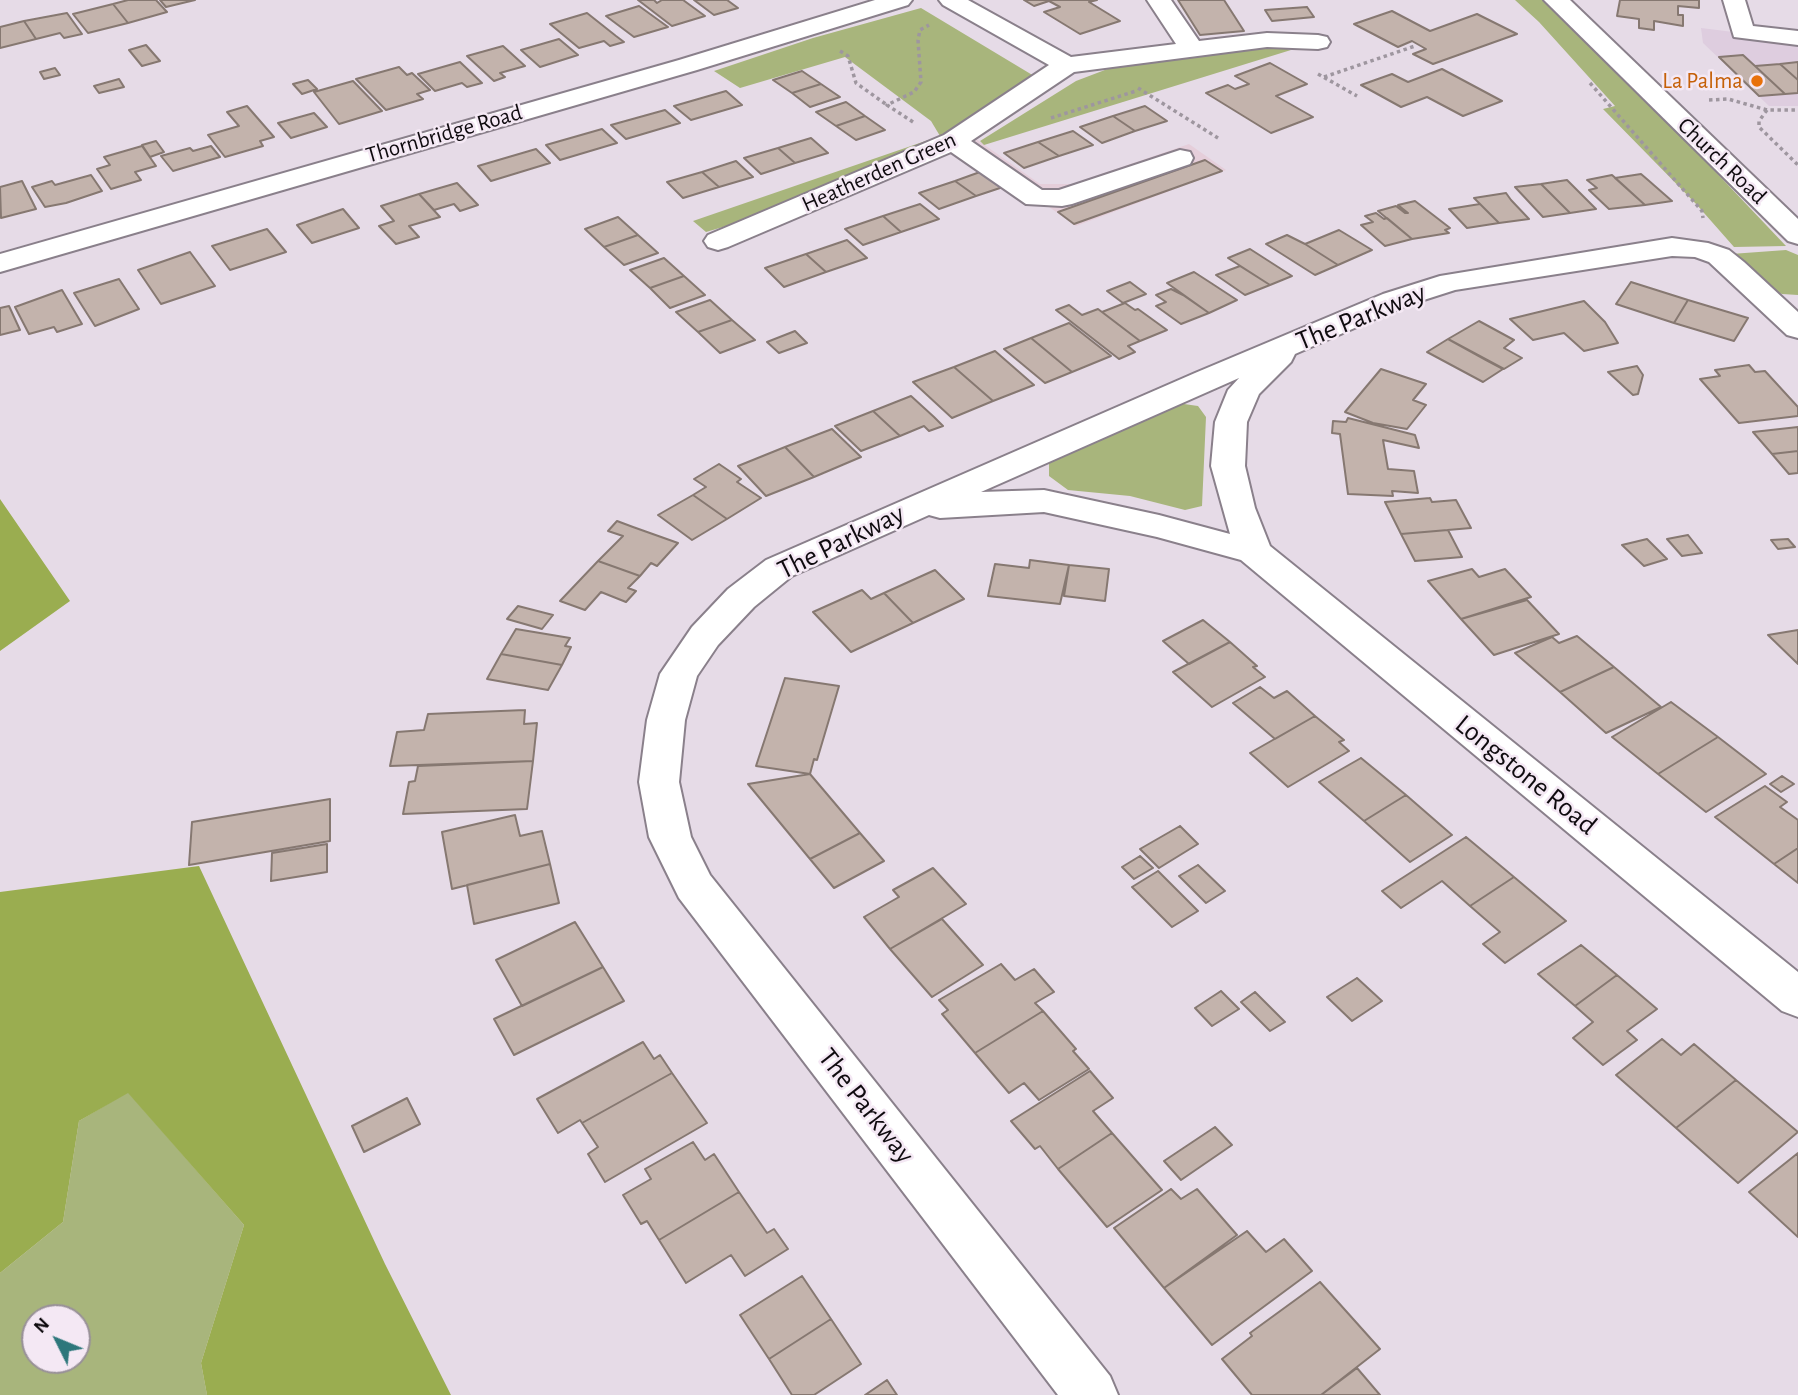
<!DOCTYPE html>
<style>
body{margin:0}
#map{position:relative;width:1798px;height:1395px;overflow:hidden;background:#e6dbe7;font-family:"Alegreya Sans",sans-serif}
canvas{display:block}
.north{position:absolute;left:21px;top:1304px;width:70px;height:70px;box-sizing:border-box;background:#f4e8f4;border:2px solid #989098;border-radius:50%;rotate:313deg;font-size:19px;font-weight:700;line-height:28px;text-align:center;color:#0f0b0f}
.north::after{content:'';display:block;margin:auto;width:24px;height:32px;background:#2d777b;clip-path:polygon(50% 0,100% 100%,50% 72%,0 100%)}
</style>
<div id="map">
<canvas width="1798" height="1395"></canvas>
<div class="north">N</div>
</div>
<script>
const g = document.querySelector('canvas').getContext('2d');
g.lineJoin = 'round';
function fill(path, color) { g.fillStyle = color; g.fill(path, 'evenodd'); }
const poly = rows => new Path2D(rows.map(r => 'M' + r).join(''));
function trace(path, color, width, dash) { g.strokeStyle = color; g.lineWidth = width; g.lineCap = dash ? 'butt' : 'round'; g.setLineDash(dash || []); g.stroke(path); }
function label(font, color, halo, rows, align = 'center') {
  g.font = font + ' "Alegreya Sans",sans-serif'; g.lineWidth = 5; g.setLineDash([]); g.textBaseline = 'middle'; g.strokeStyle = halo; g.fillStyle = color; for (const [text, x, y, turn = 0] of rows) {
    g.save(); g.translate(x, y); g.rotate((+turn || 0) * Math.PI / 180); g.textAlign = isNaN(turn) ? turn : align; if (halo) g.strokeText(text, 0, 0); g.fillText(text, 0, 0); g.restore();
  }
}
const built = poly([
 [1701,28,1798,40,1798,106,1769,106,1703,43]
]);
const industrial = poly([
 [976,139,1040,184,1072,184,1189,144,1226,170,1076,226,994,168,963,151]
]);
const green = poly([
 [1515,0,1545,0,1673,127,1786,246,1734,247,1697,205,1603,109,1615,106,1539,22],
 [921,8,1039,79,1010,104,811,201,706,232,693,221,940,136,931,121,845,57,740,88,714,71,813,38],
 [1274,46,1291,50,984,145,980,141,1076,81,1118,65],
 [1786,250,1798,255,1798,295,1782,294,1763,286,1731,254],
 [1177,403,1198,406,1206,417,1202,506,1185,510,1130,496,1068,490,1049,476,1049,460],
 [128,1092,244,1225,201,1363,207,1395,0,1395,0,1273,63,1222,79,1121],
 [35,1318,77,1318,77,1360,35,1360]
]);
const forest = poly([
 [0,499,70,601,0,651],
 [199,866,385,1264,451,1395,207,1395,201,1363,244,1225,128,1093,79,1121,63,1222,0,1273,0,892]
]);
const building = poly([
 [128,0,156,0,167,12,128,23,113,4,128,0],
 [160,0,195,0,166,7,160,0],
 [638,0,654,0,657,3,662,0,683,0,705,16,672,26,638,0],
 [694,0,727,0,738,8,714,15,694,0],
 [1024,0,1097,0,1089,2,1120,21,1080,34,1044,12,1060,7,1049,1,1034,6,1024,0],
 [1178,0,1224,0,1244,31,1200,35,1178,0],
 [1620,0,1699,0,1699,8,1678,6,1678,15,1683,15,1683,26,1654,21,1654,30,1639,28,1639,19,1617,16,1620,0],
 [113,4,128,23,88,33,73,14,113,4],
 [639,6,668,27,634,37,606,16,639,6],
 [1307,7,1314,17,1272,21,1265,10,1307,7],
 [1392,11,1430,31,1477,14,1517,34,1433,64,1413,54,1426,49,1412,41,1398,47,1354,24,1392,11],
 [67,13,82,34,64,38,60,33,36,39,24,21,67,13],
 [587,13,616,36,624,42,610,46,604,41,579,48,550,24,587,13],
 [24,21,36,39,0,48,0,27,24,21],
 [559,39,578,55,540,67,521,50,559,39],
 [146,45,160,61,142,66,129,50,146,45],
 [503,46,525,66,500,73,505,77,494,81,467,56,503,46],
 [1743,55,1755,66,1785,94,1759,96,1719,57,1743,55],
 [460,62,482,83,467,87,462,83,435,91,418,74,460,62],
 [1798,62,1798,80,1780,64,1798,62],
 [1270,63,1307,84,1276,96,1313,117,1271,133,1206,93,1228,85,1235,89,1249,84,1235,76,1270,63],
 [1780,64,1798,80,1798,93,1785,94,1755,66,1780,64],
 [399,67,407,75,412,73,430,90,417,94,423,99,386,110,356,79,399,67],
 [55,68,60,75,44,79,40,72,55,68],
 [1442,69,1502,101,1463,116,1427,97,1401,107,1361,85,1392,74,1408,82,1442,69],
 [802,71,821,84,792,93,773,80,802,71],
 [119,79,124,87,99,93,94,86,119,79],
 [308,80,317,89,302,94,293,84,308,80],
 [353,81,382,111,339,124,314,92,353,81],
 [821,84,840,97,810,107,792,93,821,84],
 [726,91,742,105,691,120,674,106,726,91],
 [846,102,865,116,836,126,816,112,846,102],
 [247,106,274,137,260,141,263,146,225,157,208,135,239,126,227,112,247,106],
 [1145,106,1167,121,1135,131,1113,116,1145,106],
 [665,110,680,123,626,139,611,125,665,110],
 [314,113,327,127,291,138,278,123,314,113],
 [865,116,885,130,856,140,836,126,865,116],
 [1113,116,1135,131,1102,143,1080,127,1113,116],
 [602,129,617,143,560,160,546,145,602,129],
 [1073,131,1093,145,1059,156,1038,142,1073,131],
 [811,138,828,153,795,163,778,148,811,138],
 [156,141,164,152,150,157,142,145,156,141],
 [1038,142,1059,156,1024,168,1004,153,1038,142],
 [142,146,156,166,135,172,141,180,111,189,97,169,110,165,104,157,142,146],
 [211,146,220,157,173,171,161,156,190,148,193,151,211,146],
 [778,148,795,163,761,174,744,158,778,148],
 [536,149,550,163,491,181,478,166,536,149],
 [1205,160,1222,171,1074,224,1058,212,1205,160],
 [736,161,753,177,719,187,702,172,736,161],
 [991,168,1012,184,976,196,955,181,991,168],
 [702,172,719,187,683,198,667,182,702,172],
 [1641,174,1648,180,1672,201,1645,205,1615,178,1641,174],
 [91,175,102,191,66,203,45,207,32,187,52,181,55,185,91,175],
 [1612,175,1622,184,1645,205,1609,209,1589,190,1597,188,1587,180,1612,175],
 [1567,180,1596,209,1570,213,1541,184,1567,180],
 [22,181,36,209,1,218,0,187,22,181],
 [955,181,976,196,939,209,919,193,955,181],
 [457,183,478,205,460,211,454,204,434,210,419,194,457,183],
 [1541,184,1570,213,1543,217,1515,187,1541,184],
 [1506,193,1511,200,1529,219,1499,223,1474,198,1506,193],
 [419,194,440,217,409,226,419,237,396,244,379,226,394,221,381,206,419,194],
 [1415,201,1450,228,1445,230,1449,233,1412,239,1378,211,1396,206,1405,213,1408,213,1398,205,1415,201],
 [920,204,939,219,901,232,883,216,920,204],
 [1480,204,1499,223,1467,228,1449,209,1480,204],
 [343,209,359,228,312,243,297,225,343,209],
 [1376,213,1384,219,1387,218,1412,239,1385,246,1361,225,1373,222,1365,216,1376,213],
 [883,216,901,232,863,245,845,229,883,216],
 [618,217,638,235,604,247,585,229,618,217],
 [267,229,286,252,230,270,212,246,267,229],
 [1339,230,1372,250,1338,265,1305,244,1339,230],
 [638,235,658,253,624,265,604,247,638,235],
 [1287,235,1305,244,1338,265,1315,275,1266,244,1287,235],
 [847,240,867,258,826,272,806,254,847,240],
 [1250,249,1292,276,1270,285,1228,258,1250,249],
 [190,252,215,286,161,304,138,270,190,252],
 [806,254,826,272,784,287,765,268,806,254],
 [664,258,684,276,650,288,630,270,664,258],
 [1240,266,1270,285,1245,295,1216,275,1240,266],
 [1194,272,1211,283,1237,300,1209,313,1167,283,1194,272],
 [684,276,705,295,670,308,650,288,684,276],
 [119,279,139,309,95,326,74,293,119,279],
 [1130,282,1146,294,1123,303,1107,291,1130,282],
 [1631,282,1688,300,1674,323,1616,304,1631,282],
 [1171,289,1183,295,1209,313,1181,324,1156,306,1166,302,1156,295,1171,289],
 [62,290,82,324,57,332,54,327,29,334,15,307,62,290],
 [710,300,732,320,698,332,676,312,710,300],
 [1688,300,1748,318,1734,341,1674,323,1688,300],
 [1584,301,1605,322,1618,343,1584,351,1564,333,1533,340,1510,319,1584,301],
 [1125,303,1135,310,1138,309,1167,330,1140,341,1102,312,1125,303],
 [1069,305,1082,315,1098,309,1140,341,1128,346,1135,352,1119,359,1056,310,1069,305],
 [9,306,20,330,0,335,0,308,9,306],
 [732,320,755,340,720,353,698,332,732,320],
 [1479,321,1514,340,1504,348,1522,358,1504,369,1448,339,1479,321],
 [1069,323,1111,356,1072,372,1031,338,1069,323],
 [795,331,807,343,779,353,767,342,795,331],
 [1031,338,1072,372,1045,383,1004,349,1031,338],
 [1448,339,1486,360,1503,369,1483,382,1427,352,1448,339],
 [995,351,1034,385,993,401,954,367,995,351],
 [1749,365,1755,372,1765,371,1798,407,1798,416,1739,423,1700,379,1720,376,1715,370,1749,365],
 [1637,366,1643,375,1638,394,1633,395,1608,372,1637,366],
 [954,367,993,401,952,418,913,382,954,367],
 [1381,369,1426,384,1413,400,1426,405,1407,429,1373,423,1345,412,1381,369],
 [911,396,934,417,943,426,929,431,924,426,900,436,873,411,911,396],
 [873,411,900,436,861,451,835,426,873,411],
 [1348,418,1415,435,1419,448,1383,440,1388,469,1414,471,1418,493,1392,491,1393,496,1348,494,1340,434,1332,433,1333,421,1346,422,1348,418],
 [1798,427,1798,451,1772,454,1753,432,1798,427],
 [832,429,861,457,814,477,785,447,832,429],
 [785,447,814,477,766,496,738,466,785,447],
 [1798,451,1798,473,1789,474,1772,454,1798,451],
 [719,464,741,479,737,482,761,498,727,519,693,495,706,487,694,479,719,464],
 [693,495,727,519,692,540,658,515,693,495],
 [1430,498,1432,502,1456,500,1471,528,1401,534,1385,502,1430,498],
 [617,521,633,527,678,543,657,566,651,563,640,576,598,561,623,536,608,531,617,521],
 [1448,530,1462,557,1415,561,1401,534,1448,530],
 [1688,535,1702,553,1682,556,1667,539,1688,535],
 [1647,539,1667,559,1644,566,1622,545,1647,539],
 [1788,539,1795,547,1778,549,1771,540,1788,539],
 [1030,560,1069,565,1060,604,988,596,995,564,1029,568,1030,560],
 [598,561,640,576,628,588,636,591,626,602,601,592,585,610,560,601,598,561],
 [1069,565,1109,569,1105,601,1064,596,1069,565],
 [1472,569,1479,577,1505,569,1531,597,1461,619,1428,581,1472,569],
 [935,570,964,599,913,623,884,593,935,570],
 [862,590,871,599,884,593,913,623,851,652,813,612,862,590],
 [1527,600,1559,634,1494,655,1461,619,1527,600],
 [518,606,553,615,542,629,507,619,518,606],
 [1203,620,1230,642,1189,664,1163,641,1203,620],
 [516,629,570,638,565,646,571,647,562,665,501,654,516,629],
 [1798,630,1798,664,1768,635,1798,630],
 [1577,636,1614,667,1560,692,1515,653,1552,637,1559,643,1577,636],
 [1230,642,1257,666,1253,667,1265,677,1212,707,1173,672,1230,642],
 [501,654,562,665,548,690,487,679,501,654],
 [1614,667,1661,707,1606,733,1560,692,1614,667],
 [785,678,839,686,817,760,814,759,810,774,756,766,785,678],
 [1260,687,1274,698,1287,691,1315,716,1275,739,1233,703,1260,687],
 [1671,702,1718,737,1658,774,1612,737,1671,702],
 [525,710,524,724,537,723,533,761,390,766,397,732,424,730,428,714,525,710],
 [1315,716,1344,740,1339,742,1349,751,1288,787,1250,753,1315,716],
 [1718,737,1766,774,1706,812,1658,774,1718,737],
 [1361,758,1406,795,1364,821,1319,782,1361,758],
 [533,761,527,809,403,814,409,782,415,781,418,766,533,761],
 [810,774,860,833,810,859,748,784,810,774],
 [1782,776,1794,784,1781,792,1770,784,1782,776],
 [1765,786,1787,802,1780,807,1798,820,1798,848,1774,864,1715,817,1765,786],
 [1406,795,1452,835,1410,862,1364,821,1406,795],
 [330,799,330,841,189,865,192,822,330,799],
 [515,815,520,836,542,831,550,864,452,889,442,832,515,815],
 [1180,826,1198,844,1159,868,1140,849,1180,826],
 [860,833,884,861,834,888,810,859,860,833],
 [1466,837,1514,877,1470,906,1442,881,1401,908,1382,891,1466,837],
 [327,844,327,872,271,881,272,853,327,844],
 [1798,848,1798,883,1774,864,1798,848],
 [1140,856,1153,868,1134,879,1122,867,1140,856],
 [550,864,559,903,474,924,467,885,550,864],
 [1198,865,1225,891,1206,903,1179,876,1198,865],
 [933,868,966,904,890,949,864,917,899,897,893,890,933,868],
 [1158,871,1198,911,1172,927,1132,887,1158,871],
 [1514,877,1566,921,1505,963,1483,944,1500,932,1470,906,1514,877],
 [942,919,983,965,932,997,890,949,942,919],
 [575,922,603,967,522,1006,496,960,575,922],
 [1581,945,1617,975,1575,1006,1538,974,1581,945],
 [1001,964,1015,980,1034,969,1054,992,1035,1003,1043,1011,975,1053,942,1014,948,1010,939,1000,1001,964],
 [603,967,624,1001,514,1055,494,1019,603,967],
 [1617,975,1657,1009,1627,1031,1637,1040,1603,1065,1573,1038,1593,1022,1575,1006,1617,975],
 [1357,978,1382,1001,1352,1021,1327,997,1357,978],
 [1221,991,1239,1009,1212,1026,1195,1008,1221,991],
 [1255,992,1285,1022,1270,1031,1241,1002,1255,992],
 [1043,1011,1076,1049,1073,1051,1089,1069,1039,1100,1024,1083,1009,1093,975,1053,1043,1011],
 [1662,1039,1681,1055,1694,1044,1736,1080,1676,1128,1616,1075,1662,1039],
 [643,1042,654,1059,660,1055,672,1073,582,1123,580,1120,558,1133,537,1099,643,1042],
 [1090,1071,1113,1098,1093,1111,1112,1133,1058,1169,1040,1146,1035,1149,1011,1121,1090,1071],
 [672,1073,707,1123,605,1182,588,1154,598,1147,582,1123,672,1073],
 [1736,1080,1798,1132,1738,1183,1676,1128,1736,1080],
 [407,1098,420,1124,364,1152,352,1126,407,1098],
 [1215,1127,1232,1145,1181,1180,1164,1161,1215,1127],
 [1112,1133,1162,1190,1107,1227,1058,1169,1112,1133],
 [693,1142,705,1160,714,1154,739,1192,659,1240,647,1221,641,1224,623,1195,651,1179,645,1169,693,1142],
 [1798,1153,1798,1237,1749,1192,1798,1153],
 [1171,1189,1181,1199,1197,1189,1237,1235,1164,1288,1114,1228,1171,1189],
 [739,1192,767,1233,774,1229,788,1249,745,1276,731,1255,686,1283,659,1240,739,1192],
 [1247,1231,1266,1252,1284,1239,1312,1271,1212,1345,1164,1288,1247,1231],
 [802,1276,831,1319,769,1359,740,1315,802,1276],
 [1320,1282,1380,1349,1321,1395,1252,1395,1222,1359,1252,1336,1250,1333,1320,1282],
 [831,1319,861,1364,814,1395,792,1395,769,1359,831,1319],
 [1357,1368,1380,1395,1321,1395,1357,1368],
 [887,1380,897,1395,865,1395,887,1380]
]);
const path = poly([
 [840,51,848,56,856,83,887,105],
 [1318,74,1357,96],
 [1324,77,1415,46],
 [1590,83,1702,211,1703,218],
 [1138,88,1218,138],
 [1709,100,1728,99,1767,110,1798,110],
 [1767,110,1759,121,1759,127,1798,165],
 [1051,118,1136,91],
 [913,122,887,105,914,92,921,82,918,40,920,30,929,25]
]);
const minor = poly([
 [875,0,912,0,908,5,697,70,0,272,0,254,679,60,875,0],
 [939,0,968,0,1071,57,1176,44,1147,0,1171,0,1199,41,1267,33,1318,35,1327,37,1330,42,1327,47,1318,49,1267,47,1074,72,971,141,1042,190,1059,190,1180,150,1190,152,1193,158,1190,164,1072,204,1062,206,1026,204,951,152,728,247,718,250,708,247,704,241,708,235,944,135,1049,65,943,5,939,0],
 [1723,0,1745,0,1753,26,1798,31,1798,45,1734,37,1723,0],
 [1672,238,1708,243,1729,250,1744,262,1798,312,1798,338,1787,335,1709,262,1695,257,1672,256,1455,290,1405,306,1295,354,1291,362,1259,394,1247,422,1245,466,1255,508,1270,546,1798,972,1798,1017,1782,1011,1241,560,1157,537,1044,512,940,518,929,515,792,576,754,607,718,645,697,676,685,720,679,782,691,837,710,875,1110,1376,1118,1395,1058,1395,679,898,649,837,639,782,647,720,660,674,692,627,728,589,766,560,1195,373,1383,294,1440,276,1672,238],
 [1239,378,1228,390,1215,422,1211,466,1230,534,1159,515,1044,490,981,492,1239,378]
]);
const major = poly([
 [1544,0,1570,0,1798,219,1798,244,1788,241,1544,0]
]);
const markers = [
 [1757,81,7,"#e8710a"]
];
const farFoodnames = [
 ["La Palma",1743,81]
];
const farStreetnames = [
 ["Thornbridge Road",444,134,-16],
 ["Church Road",1722,161,44],
 ["Heatherden Green",879,172,-24]
];
const streetNames = [
 ["The Parkway",1361,317,-22],
 ["The Parkway",841,542,-26],
 ["Longstone Road",1526,775,39],
 ["The Parkway",866,1106,52]
];
fill(built, '#decddf');
fill(industrial, '#e5ceda');
fill(green, '#a8b57c');
fill(forest, '#9aad50');
fill(building, '#c3b3ac');
trace(building, '#867871', 2);
trace(minor, '#8a808b', 4);
trace(major, '#8a808b', 4);
trace(path, '#9e969f', 3.5, [3.5, 3.5]);
fill(minor, '#fff');
fill(major, '#fff');
for (const [x, y, r, color] of markers) { const dot = new Path2D(); dot.arc(x, y, r, 0, 2 * Math.PI); g.fillStyle = color; g.fill(dot); trace(dot, '#f4e8f4', 2.5); }
label('23px', '#c56008', '#f4e8f4', farFoodnames, 'right');
label('23px', '#0f0b0f', '#f4e8f4', farStreetnames);
label('28px', '#0f0b0f', '#f4e8f4', streetNames);
</script>
